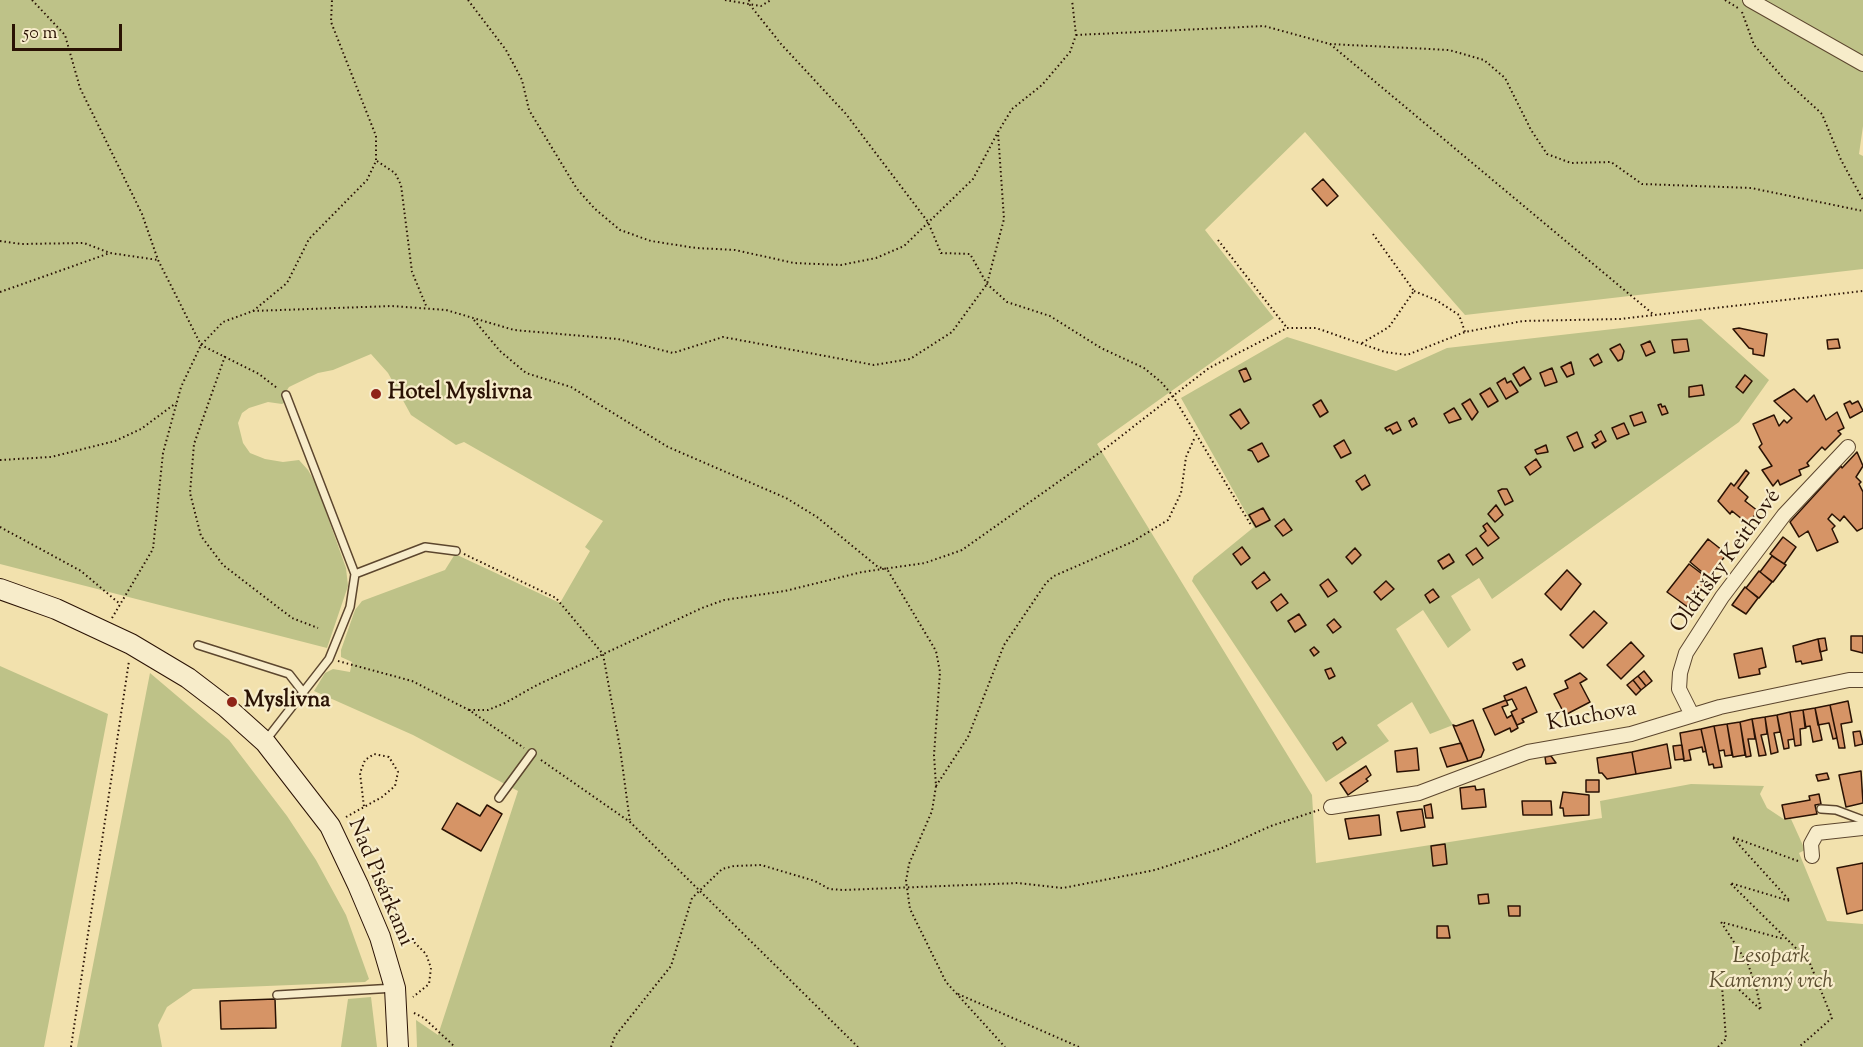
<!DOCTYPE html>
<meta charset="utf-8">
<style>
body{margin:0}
#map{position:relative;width:1863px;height:1047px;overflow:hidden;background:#f2e1ad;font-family:"Sorts Mill Goudy",serif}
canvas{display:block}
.scale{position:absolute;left:12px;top:24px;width:110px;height:27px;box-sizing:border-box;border:3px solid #2a1204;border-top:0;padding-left:8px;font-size:18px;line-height:21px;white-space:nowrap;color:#2a1204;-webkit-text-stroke:4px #f7ecca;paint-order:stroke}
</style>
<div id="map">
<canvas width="1863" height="1047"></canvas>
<div class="scale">50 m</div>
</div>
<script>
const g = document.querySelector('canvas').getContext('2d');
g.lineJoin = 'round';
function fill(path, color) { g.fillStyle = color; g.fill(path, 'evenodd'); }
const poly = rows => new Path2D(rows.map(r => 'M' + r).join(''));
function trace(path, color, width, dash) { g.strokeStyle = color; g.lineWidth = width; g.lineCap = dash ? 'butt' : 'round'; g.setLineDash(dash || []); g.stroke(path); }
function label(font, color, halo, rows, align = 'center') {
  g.font = font + ' "Sorts Mill Goudy",serif'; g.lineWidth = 4.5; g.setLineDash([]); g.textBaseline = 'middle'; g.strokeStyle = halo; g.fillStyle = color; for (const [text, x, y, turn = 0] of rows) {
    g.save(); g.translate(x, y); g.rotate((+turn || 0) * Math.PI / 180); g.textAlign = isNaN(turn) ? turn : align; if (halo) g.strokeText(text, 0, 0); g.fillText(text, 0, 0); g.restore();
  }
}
const green = poly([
 [0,0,1863,0,1863,126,1859,154,1863,156,1863,269,1465,315,1305,132,1205,230,1274,318,1097,444,1312,795,1316,863,1602,818,1600,801,1691,784,1764,786,1760,794,1767,808,1785,820,1791,819,1805,850,1799,853,1827,921,1863,924,1863,1047,417,1047,416,1020,438,1035,518,791,413,735,314,691,325,673,333,669,350,672,352,662,341,657,341,650,355,610,362,601,445,570,455,554,560,603,590,551,585,547,603,521,464,442,456,445,411,415,388,373,371,354,333,370,318,373,289,387,282,398,286,402,282,404,268,402,249,408,242,413,238,423,243,443,250,453,265,459,283,462,299,460,308,470,316,484,346,568,348,586,327,648,0,564],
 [1701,319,1769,380,1739,422,1492,599,1479,578,1451,596,1471,630,1448,648,1423,610,1396,629,1453,725,1430,734,1412,702,1377,725,1389,741,1326,782,1192,581,1194,576,1254,527,1181,398,1287,337,1396,371,1447,348],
 [0,666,108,714,44,1047,0,1047],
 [150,673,229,740,287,816,316,860,346,915,369,979,365,982,193,989,167,1007,158,1025,162,1047,77,1047],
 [371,997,377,1047,341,1047,348,999]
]);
const building = poly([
 [1323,179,1338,196,1327,206,1312,189,1323,179],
 [1739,328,1767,334,1764,356,1753,354,1753,349,1749,348,1733,329,1739,328],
 [1687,339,1689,351,1674,353,1672,340,1687,339],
 [1838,339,1840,348,1828,349,1827,340,1838,339],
 [1650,341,1655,352,1646,356,1641,345,1650,341],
 [1620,344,1624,351,1622,359,1618,361,1610,349,1620,344],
 [1598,354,1602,362,1594,366,1590,359,1598,354],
 [1571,362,1574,374,1567,377,1561,367,1571,362],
 [1524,367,1531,379,1520,386,1513,374,1524,367],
 [1246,368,1251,379,1244,382,1239,371,1246,368],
 [1552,368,1557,382,1545,386,1540,373,1552,368],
 [1745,375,1752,381,1743,393,1736,387,1745,375],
 [1505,378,1507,383,1511,381,1518,392,1506,399,1497,383,1505,378],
 [1702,385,1704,395,1689,397,1689,387,1702,385],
 [1490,388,1498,401,1488,407,1480,394,1490,388],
 [1794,389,1807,402,1814,395,1826,420,1837,412,1844,428,1838,431,1841,434,1825,450,1822,447,1807,463,1809,466,1799,470,1801,475,1780,485,1778,480,1773,486,1762,470,1772,466,1759,447,1762,444,1753,424,1774,415,1779,426,1784,420,1787,423,1792,418,1774,401,1794,389],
 [1470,399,1478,412,1472,420,1462,404,1470,399],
 [1321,400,1328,412,1320,417,1313,405,1321,400],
 [1850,401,1852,404,1858,401,1863,411,1850,418,1844,404,1850,401],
 [1661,404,1662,407,1665,406,1668,413,1662,415,1658,405,1661,404],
 [1454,408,1461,419,1449,423,1444,414,1454,408],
 [1240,409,1249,423,1241,429,1230,415,1240,409],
 [1642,412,1646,422,1634,426,1630,416,1642,412],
 [1414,418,1417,424,1412,427,1409,421,1414,418],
 [1397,422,1401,430,1393,434,1390,429,1387,431,1385,428,1397,422],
 [1624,423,1629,434,1617,439,1612,428,1624,423],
 [1601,431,1606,441,1595,448,1592,443,1598,440,1595,435,1601,431],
 [1577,432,1583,447,1574,451,1567,437,1577,432],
 [1344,440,1351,453,1341,458,1334,446,1344,440],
 [1262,443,1269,456,1258,462,1252,451,1248,450,1262,443],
 [1546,445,1548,452,1537,454,1535,450,1546,445],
 [1857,452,1863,466,1856,477,1861,482,1859,484,1863,492,1863,528,1857,531,1844,516,1840,521,1832,514,1828,519,1835,526,1832,529,1838,542,1817,551,1808,531,1799,537,1790,522,1841,466,1842,468,1857,452],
 [1536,459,1541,467,1530,475,1525,467,1536,459],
 [1746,470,1749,473,1738,488,1748,497,1745,501,1758,511,1748,524,1732,511,1730,514,1718,501,1731,483,1734,486,1746,470],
 [1365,475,1370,485,1362,490,1356,481,1365,475],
 [1502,489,1507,489,1513,501,1505,505,1498,491,1502,489],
 [1496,505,1503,515,1495,522,1488,514,1496,505],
 [1263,508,1270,520,1256,527,1249,515,1263,508],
 [1284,519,1292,530,1283,536,1275,526,1284,519],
 [1487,523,1499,538,1488,546,1480,536,1486,531,1483,526,1487,523],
 [1783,537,1796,547,1784,564,1770,554,1783,537],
 [1708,539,1727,554,1708,577,1690,562,1708,539],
 [1242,547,1250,558,1241,565,1233,554,1242,547],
 [1355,548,1361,555,1352,564,1346,557,1355,548],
 [1476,548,1483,558,1473,565,1466,555,1476,548],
 [1449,554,1454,562,1443,569,1438,561,1449,554],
 [1772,556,1786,565,1773,582,1760,572,1772,556],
 [1689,564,1710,580,1689,608,1667,592,1689,564],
 [1567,570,1581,584,1561,610,1545,594,1567,570],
 [1759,571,1772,582,1759,598,1746,588,1759,571],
 [1264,572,1270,580,1257,589,1252,582,1264,572],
 [1328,579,1337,591,1328,597,1320,585,1328,579],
 [1386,581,1394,589,1381,600,1374,592,1386,581],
 [1745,587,1758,598,1746,614,1732,605,1745,587],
 [1433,589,1439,597,1430,603,1425,595,1433,589],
 [1281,594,1288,603,1277,611,1271,602,1281,594],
 [1594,611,1607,623,1583,648,1570,635,1594,611],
 [1299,614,1306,625,1295,632,1288,621,1299,614],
 [1334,619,1341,627,1333,633,1327,625,1334,619],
 [1851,636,1863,636,1863,653,1851,650,1851,636],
 [1825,638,1827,650,1820,652,1818,639,1825,638],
 [1818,639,1822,660,1802,664,1801,661,1796,662,1793,646,1818,639],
 [1631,642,1644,656,1621,679,1607,665,1631,642],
 [1314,647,1319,652,1314,656,1310,650,1314,647],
 [1762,648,1766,667,1759,669,1760,674,1739,678,1734,654,1762,648],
 [1522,659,1525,666,1517,670,1513,663,1522,659],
 [1331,668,1335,676,1329,679,1325,670,1331,668],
 [1644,671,1652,681,1646,686,1638,676,1644,671],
 [1580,673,1587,679,1580,683,1590,702,1565,715,1554,694,1568,688,1565,681,1580,673],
 [1638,676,1646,686,1641,690,1633,680,1638,676],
 [1633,680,1641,690,1636,695,1627,685,1633,680],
 [1526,687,1537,712,1522,719,1524,722,1517,725,1511,712,1517,709,1512,699,1506,701,1504,696,1526,687],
 [1506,700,1508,705,1502,707,1507,718,1512,715,1518,728,1511,732,1510,728,1495,735,1483,709,1506,700],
 [1848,701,1852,722,1841,724,1845,748,1839,748,1830,705,1848,701],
 [1830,705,1837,738,1833,739,1829,723,1818,725,1815,708,1830,705],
 [1815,708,1822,740,1813,742,1810,726,1805,727,1803,710,1815,708],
 [1803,710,1806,728,1800,729,1801,745,1795,746,1790,712,1803,710],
 [1790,712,1794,739,1788,740,1789,748,1784,749,1777,715,1790,712],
 [1777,715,1780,732,1774,733,1778,752,1771,754,1765,717,1777,715],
 [1765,717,1767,734,1761,735,1766,755,1759,756,1752,719,1765,717],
 [1752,719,1755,739,1748,739,1751,756,1746,757,1740,722,1752,719],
 [1473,720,1484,750,1481,757,1468,761,1453,725,1456,726,1473,720],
 [1740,722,1745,755,1733,757,1727,724,1740,722],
 [1727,724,1732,755,1725,756,1724,750,1719,751,1714,726,1727,724],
 [1714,726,1722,767,1714,768,1713,764,1709,765,1701,729,1714,726],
 [1701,729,1706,751,1703,752,1702,747,1689,750,1691,760,1684,761,1680,733,1701,729],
 [1860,731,1863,744,1855,746,1853,732,1860,731],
 [1342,737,1346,743,1337,750,1333,743,1342,737],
 [1461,743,1468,761,1447,767,1440,748,1461,743],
 [1667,744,1671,768,1636,774,1632,752,1667,744],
 [1682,745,1684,759,1675,760,1673,746,1682,745],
 [1417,748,1419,770,1397,772,1395,751,1417,748],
 [1632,752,1636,774,1607,779,1602,773,1599,773,1597,758,1632,752],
 [1551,756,1556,763,1546,764,1545,757,1551,756],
 [1366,766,1371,775,1366,779,1368,781,1348,795,1340,783,1366,766],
 [1861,771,1863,803,1846,807,1839,775,1861,771],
 [1827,773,1829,779,1818,781,1816,775,1827,773],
 [1586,780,1599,780,1599,792,1586,792,1586,780],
 [1475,786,1476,790,1484,789,1486,807,1462,809,1460,788,1475,786],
 [1563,792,1589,795,1589,815,1564,816,1563,808,1560,808,1563,792],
 [1819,794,1821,804,1815,805,1817,814,1785,819,1782,805,1810,800,1809,796,1819,794],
 [1522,801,1551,801,1552,815,1523,815,1522,801],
 [457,803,480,816,487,805,502,814,481,851,442,829,457,803],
 [1431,804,1433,818,1426,818,1424,806,1431,804],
 [1422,809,1425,827,1401,831,1397,812,1422,809],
 [1379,815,1381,835,1349,839,1345,819,1379,815],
 [1445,844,1447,864,1433,866,1431,846,1445,844],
 [1863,863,1863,910,1847,914,1837,868,1863,863],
 [1488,894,1489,903,1479,904,1478,895,1488,894],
 [1508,906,1520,906,1520,916,1509,916,1508,906],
 [1437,926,1448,926,1450,938,1437,938,1437,926],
 [275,999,276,1028,221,1029,220,1001,275,999]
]);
const path = poly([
 [32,0,65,35,80,88,142,214,158,260,201,345,259,374,277,388],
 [468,0,506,50,522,80,529,110,577,189,595,209,620,230,651,241,696,248,735,250,794,263,841,265,876,258,904,246,973,179,998,132],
 [725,0,761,6,771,0],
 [749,0,750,5,781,44,846,114,928,222,941,253,970,254,987,284,1007,302,1050,316,1101,348,1144,368,1161,382,1173,396,1251,525],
 [1725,0,1738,8],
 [1742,12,1754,45,1784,79,1822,114,1841,160,1863,200],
 [1076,35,1264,26,1330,44,1449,50,1484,60,1505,78,1531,130,1547,154,1571,163,1611,162,1642,184,1751,188,1863,211],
 [1330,44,1653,314],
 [377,161,395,173,401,185,412,272,427,308],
 [1218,240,1287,328],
 [0,241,21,244,84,243,110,253,158,260],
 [1414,291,1436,300,1459,315,1465,332],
 [0,292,110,253],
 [253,311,287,283,309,239,367,180,376,161,376,136,331,22,332,0],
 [474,320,500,351,526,373,571,387,668,447,786,498,817,517,878,567,887,569,936,651,940,672,934,755,936,786,932,811,909,864,906,881,910,909,946,982,1005,1047],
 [1362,343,1389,327,1414,291,1373,234],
 [225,356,194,444,190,493,201,536,223,565,292,618,318,628],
 [0,460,51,457,115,441,141,429,176,403],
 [0,527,81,571,120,604],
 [464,554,556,598,603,654,620,748,630,822],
 [112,618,153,549,163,453,181,387,201,345,223,322,253,311,392,306,446,310,514,330,618,339,673,353,723,337,874,365,910,359,952,332,987,284,1004,219,998,132,1012,109,1042,85,1070,52,1076,35,1072,0],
 [338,661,412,681,469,710,524,748],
 [469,710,488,710,505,703,537,685,702,608,724,600,785,591,862,572,925,563,962,550,1102,451,1209,368,1287,328,1316,328,1385,352,1407,355,1465,332,1523,321,1620,319,1863,291],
 [541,760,630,822,858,1047],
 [936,786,968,737,1004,645,1046,583,1054,576,1132,542,1168,520,1181,493,1186,457,1195,437],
 [346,817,382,797,395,786,398,772,389,757,374,754,365,760,360,773,364,807],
 [1798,861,1732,837,1790,901,1730,883,1809,961,1832,1018,1799,1047],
 [398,938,410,938,426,954,431,968,429,984,413,997],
 [958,994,1079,1047],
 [414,1013,424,1018,455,1047],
 [71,1047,129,661],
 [611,1047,615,1036,671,966,692,898,722,869,734,866,761,865,815,881,829,889,843,890,1018,883,1063,888,1155,870,1222,848,1271,826,1319,810],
 [1718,1047,1726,1039,1722,986,1731,982,1761,1010,1756,987,1748,964,1721,922,1784,939]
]);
const lane = poly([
 [286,395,355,574,425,547,456,551],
 [198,645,289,674,303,692],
 [266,740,329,659,350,607,355,574],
 [499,798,532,753],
 [1821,809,1836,810,1863,820],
 [277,995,395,988]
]);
const street = poly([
 [1750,0,1863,64],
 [1692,715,1679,689,1680,673,1686,653,1722,597,1784,515,1848,447],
 [1331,807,1419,793,1528,752,1631,734,1720,707,1849,680,1863,680],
 [1812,856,1811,844,1817,833,1863,828]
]);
const secondary = poly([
 [0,589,56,609,131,644,188,678,226,707,265,742,330,826,358,885,380,937,395,988,398,1047]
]);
const markers = [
 [376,394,6,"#8f2418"],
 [232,702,6,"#8f2418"]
];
const poiNames = [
 ["Hotel Myslivna",388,394],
 ["Myslivna",244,702]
];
const streetNames = [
 ["Oldřišky Keithové",1727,562,-54],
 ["Kluchova",1592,718,-10],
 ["Nad Pisárkami",379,883,67]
];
const parkNames = [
 ["Lesopark",1771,958],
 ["Kamenný vrch",1771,983]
];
fill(green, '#bec288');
fill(building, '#d69466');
trace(building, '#2a1204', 1.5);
trace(lane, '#5c462e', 10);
trace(street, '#5c462e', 16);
trace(secondary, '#2a1204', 22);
trace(path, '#2a1204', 2, [1.5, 3]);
trace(lane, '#f7ecca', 7);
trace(street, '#f7ecca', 14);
trace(secondary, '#f7ecca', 20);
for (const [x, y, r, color] of markers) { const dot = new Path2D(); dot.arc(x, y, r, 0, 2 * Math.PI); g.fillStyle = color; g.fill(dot); trace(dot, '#f7ecca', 2); }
label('bold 22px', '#2a1204', '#f7ecca', poiNames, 'left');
label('22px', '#2a1204', '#f7ecca', streetNames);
label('italic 22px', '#5e5032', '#f7ecca', parkNames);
</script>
